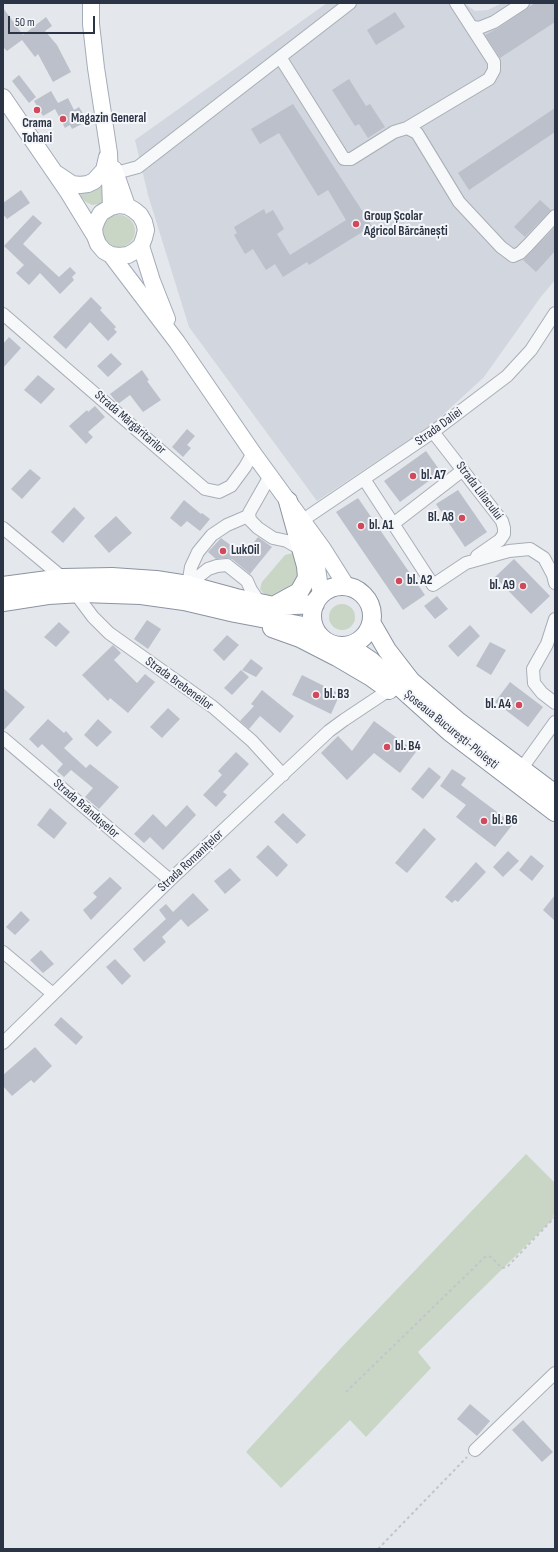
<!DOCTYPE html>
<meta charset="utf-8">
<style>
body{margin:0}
#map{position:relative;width:558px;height:1552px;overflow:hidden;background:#e4e7ec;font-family:"Sofia Sans Condensed",sans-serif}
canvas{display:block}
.frame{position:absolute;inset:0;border:4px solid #2b3445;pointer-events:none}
.scale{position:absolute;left:8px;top:16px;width:87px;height:18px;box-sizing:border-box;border:2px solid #2b3445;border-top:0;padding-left:5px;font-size:12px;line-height:14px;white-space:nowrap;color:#2b3445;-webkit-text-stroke:3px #f4f6f9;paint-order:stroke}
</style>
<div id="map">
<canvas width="558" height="1552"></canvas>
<div class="frame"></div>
<div class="scale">50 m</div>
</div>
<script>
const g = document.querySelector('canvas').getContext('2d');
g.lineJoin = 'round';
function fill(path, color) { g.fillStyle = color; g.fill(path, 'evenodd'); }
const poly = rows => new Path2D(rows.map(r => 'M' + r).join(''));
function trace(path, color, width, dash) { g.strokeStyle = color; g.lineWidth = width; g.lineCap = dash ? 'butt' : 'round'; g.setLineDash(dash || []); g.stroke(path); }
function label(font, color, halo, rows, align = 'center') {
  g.font = font + ' "Sofia Sans Condensed",sans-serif'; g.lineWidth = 4; g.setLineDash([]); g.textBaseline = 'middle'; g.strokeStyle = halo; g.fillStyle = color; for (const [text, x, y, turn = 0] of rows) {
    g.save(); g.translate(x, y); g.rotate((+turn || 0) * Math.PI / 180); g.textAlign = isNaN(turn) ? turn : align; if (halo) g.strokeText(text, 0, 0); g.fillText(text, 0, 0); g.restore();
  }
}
const built = poly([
 [327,3,464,3,475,11,488,10,502,3,555,3,555,280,540,298,484,377,433,424,317,501,189,327,148,195,135,140]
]);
const green = poly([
 [105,176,105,199,100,204,92,205,86,202,81,197,80,192],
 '103 231a16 16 0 1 1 32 0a16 16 0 1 1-32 0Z',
 [293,553,299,558,298,580,291,587,277,595,265,595,260,589,262,582,285,555],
 '329 617a13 13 0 1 1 26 0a13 13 0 1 1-26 0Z',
 [526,1154,555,1183,555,1210,552,1220,418,1352,431,1368,366,1437,350,1420,281,1488,246,1452,340,1349]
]);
const building = poly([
 [535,3,555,3,555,22,500,58,485,35,498,28],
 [3,8,23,35,46,17,52,26,45,31,57,45,71,72,53,82,38,54,35,57,22,40,7,51,3,47],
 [395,12,405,27,376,45,367,30],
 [19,75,36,97,29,103,12,81],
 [349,79,366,106,370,104,385,127,368,138,359,124,355,126,332,90],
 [51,91,58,103,68,98,74,110,79,107,85,117,80,120,82,124,72,129,70,125,65,128,55,109,43,116,34,101],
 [293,104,372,226,309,265,307,262,283,277,275,264,266,270,253,249,245,254,234,235,237,233,234,227,264,209,266,214,273,210,284,229,277,234,290,255,346,220,328,190,318,196,279,133,260,144,251,129],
 [555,108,555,132,469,190,458,173],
 [21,190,30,203,7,219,3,214,3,203],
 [540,200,551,210,525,237,514,227],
 [33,215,42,223,23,244,59,277,70,267,76,273,72,277,74,280,60,294,40,273,29,285,16,273,24,265,4,246],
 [555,227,555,251,536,272,523,260],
 [91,297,102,308,100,310,116,327,114,329,117,332,108,341,90,322,66,349,53,337],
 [9,337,21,348,3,368,3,344],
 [111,353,122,364,108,377,97,366],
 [142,370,149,380,147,381,161,400,143,412,130,395,118,404,110,394],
 [38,375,55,389,41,404,24,390],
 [95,406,105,417,88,432,93,437,86,444,69,426,87,410,88,412],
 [187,429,195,436,187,445,191,448,183,457,172,447],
 [426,451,441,472,400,502,384,481],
 [30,469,41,478,22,499,11,489],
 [458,490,487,532,465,547,436,504],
 [358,498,425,595,403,610,336,512],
 [184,500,201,514,202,513,210,519,200,531,187,521,181,527,170,518],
 [74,507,85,518,63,543,51,532],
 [116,516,132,533,109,553,94,536],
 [258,537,272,547,250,574,232,559,226,558,216,559,208,552,221,538,244,555],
 [514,559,550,596,531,614,495,577],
 [437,596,448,609,435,619,424,606],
 [147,620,161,629,148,649,134,639],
 [59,622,70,632,56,647,44,637],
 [470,625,480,636,458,657,448,646],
 [227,635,239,645,224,661,213,650],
 [490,642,506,650,491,675,476,666],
 [113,645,121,653,114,660,137,683,145,674,155,682,128,713,110,698,108,701,82,675],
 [251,659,263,668,256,677,242,670],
 [241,670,249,677,232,695,224,688],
 [302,675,340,694,331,714,292,695],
 [510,682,543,707,528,727,495,702],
 [3,688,25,707,3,731],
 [262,690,294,716,280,733,260,716,249,729,240,721,254,706,251,704],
 [168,708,180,719,162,738,150,727],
 [48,719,64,733,66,731,73,739,64,748,86,768,90,764,119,787,99,809,85,797,93,788,71,770,64,777,57,771,63,764,42,744,38,748,29,739],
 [98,719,112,732,97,747,84,735],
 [374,721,416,752,400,773,374,753,347,780,321,753,338,736,352,751],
 [236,752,249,764,223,792,227,795,216,807,203,795,222,775,218,771],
 [429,767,441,777,423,799,411,789],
 [452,769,466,778,461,785,513,824,495,847,456,817,466,805,440,786],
 [187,805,196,815,163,850,150,837,144,843,134,834,153,814,166,827],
 [50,808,67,823,54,839,37,825],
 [283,813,306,835,297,844,274,822],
 [424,828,436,839,407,873,395,863],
 [268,845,288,865,277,877,256,857],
 [508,851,519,861,503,877,493,867],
 [531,855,544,866,532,881,519,870],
 [476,862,486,872,458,902,455,900,452,903,445,897],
 [230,868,241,880,225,894,214,881],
 [110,877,122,888,91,920,83,910,97,897,93,893],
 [193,893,209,910,188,927,181,919,162,937,166,942,144,962,133,949,166,919,159,910,166,904,173,912],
 [555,895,555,921,543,910],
 [21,911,30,920,15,935,6,927],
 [41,950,54,964,43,973,30,960],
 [115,959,131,976,122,985,106,967],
 [61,1017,83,1037,76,1045,54,1025],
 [35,1047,52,1066,34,1083,31,1080,12,1096,3,1086,3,1075],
 [470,1404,490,1421,477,1436,457,1419],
 [523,1420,553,1452,542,1462,512,1430]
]);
const path = poly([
 [346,1392,486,1256,491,1257,502,1268,507,1267,555,1217],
 [378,1549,467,1457]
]);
const minor = poly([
 [473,27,479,28,494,22,523,3],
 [280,57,344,159,351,159,394,132,407,128,417,133,459,202,501,247,513,256,520,253,528,245,555,216],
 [407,128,489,79,494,70,494,62,456,3],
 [116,173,138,167,350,3],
 [3,314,205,489,219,492,231,486,245,467,253,453],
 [433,432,502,521,504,528,504,534,500,540,477,556],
 [270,476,249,513,250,520,258,528,273,538,287,541,302,550],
 [364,479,433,585,466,563,509,551,530,549,544,558,553,575,555,583],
 [303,520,433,432,507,376,531,350,555,313],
 [393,524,463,470],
 [3,528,63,578],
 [188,585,191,567,198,552,212,535,227,525,248,516],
 [188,585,208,569,217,566,227,565,247,581,251,590,260,603],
 [75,593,93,617,109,633,213,707,252,741,283,775],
 [555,619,547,644,533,669,534,683,542,693,555,703],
 [3,738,170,880],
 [522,768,555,722],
 [3,952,53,994],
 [3,1043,170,880,329,731,344,720,389,690],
 [475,1450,555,1373]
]);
const major = poly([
 [91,3,91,24,96,68,109,153,111,207],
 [3,97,68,192,95,236,98,244,104,251,111,255,119,256,128,255,135,251,141,246,144,238,146,230,144,222,140,215,134,210,127,206,119,205,111,207,101,213,97,220,94,228,95,236],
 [114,169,127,206],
 [57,174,72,184,80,185,88,184,94,181,104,170,107,157],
 [141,246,152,281,167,319],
 [111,255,177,342,253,453,323,549,347,587],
 [305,539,317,568,321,595]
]);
const highway = poly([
 '312 616a30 30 0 1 1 60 0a30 30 0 1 1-60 0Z',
 [3,586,63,578,112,577,156,580,188,585,236,598,274,606,315,604],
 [3,602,48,595,82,593,141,595,184,601,235,613,314,628],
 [277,604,299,592,307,578,306,566,288,501],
 [372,624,387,650,411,681,459,722,555,794],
 [272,628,300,638,337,657,371,677,389,690],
 [349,646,371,661,450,732,555,812]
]);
const markers = [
 [37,110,4,"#d1495b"],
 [63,119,4,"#d1495b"],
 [356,224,4,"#d1495b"],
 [413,476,4,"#d1495b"],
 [462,518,4,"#d1495b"],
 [361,526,4,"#d1495b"],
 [223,551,4,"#d1495b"],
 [399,581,4,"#d1495b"],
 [523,586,4,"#d1495b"],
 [316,695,4,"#d1495b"],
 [519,705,4,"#d1495b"],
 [387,747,4,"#d1495b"],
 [484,821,4,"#d1495b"]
];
const poiNames = [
 ["Magazin General",71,119],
 ["Crama",37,124,"center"],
 ["Tohani",37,139,"center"],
 ["Group Școlar",364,217],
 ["Agricol Bărcănești",364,232],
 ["bl. A7",421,476],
 ["Bl. A8",454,518,"right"],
 ["bl. A1",369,526],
 ["LukOil",231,551],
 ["bl. A2",407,581],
 ["bl. A9",515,586,"right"],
 ["bl. B3",324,695],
 ["bl. A4",511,705,"right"],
 ["bl. B4",395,747],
 ["bl. B6",492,821]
];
const streetNames = [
 ["Strada Mărgăritarilor",130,423,41],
 ["Strada Daliei",439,427,-36],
 ["Strada Liliacului",479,491,53],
 ["Strada Brebeneilor",179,684,36],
 ["Șoseaua București-Ploiești",451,730,39],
 ["Strada Brândușelor",86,809,41],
 ["Strada Romanițelor",191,861,-43]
];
fill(built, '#d2d6de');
fill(green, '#c9d6c5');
fill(building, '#bbc0ca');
trace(minor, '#a9aeb7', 14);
trace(major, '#a3abb8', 18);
trace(highway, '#8b94a3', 20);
trace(path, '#c2c5cb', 2, [3, 3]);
trace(minor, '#f7f8fa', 12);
trace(major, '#fff', 16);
trace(highway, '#fff', 18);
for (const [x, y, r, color] of markers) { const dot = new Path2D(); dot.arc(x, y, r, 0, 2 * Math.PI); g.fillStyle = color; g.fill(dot); trace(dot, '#f4f6f9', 1.5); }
label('bold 13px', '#2b3445', '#f4f6f9', poiNames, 'left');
label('13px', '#2b3445', '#f4f6f9', streetNames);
</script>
